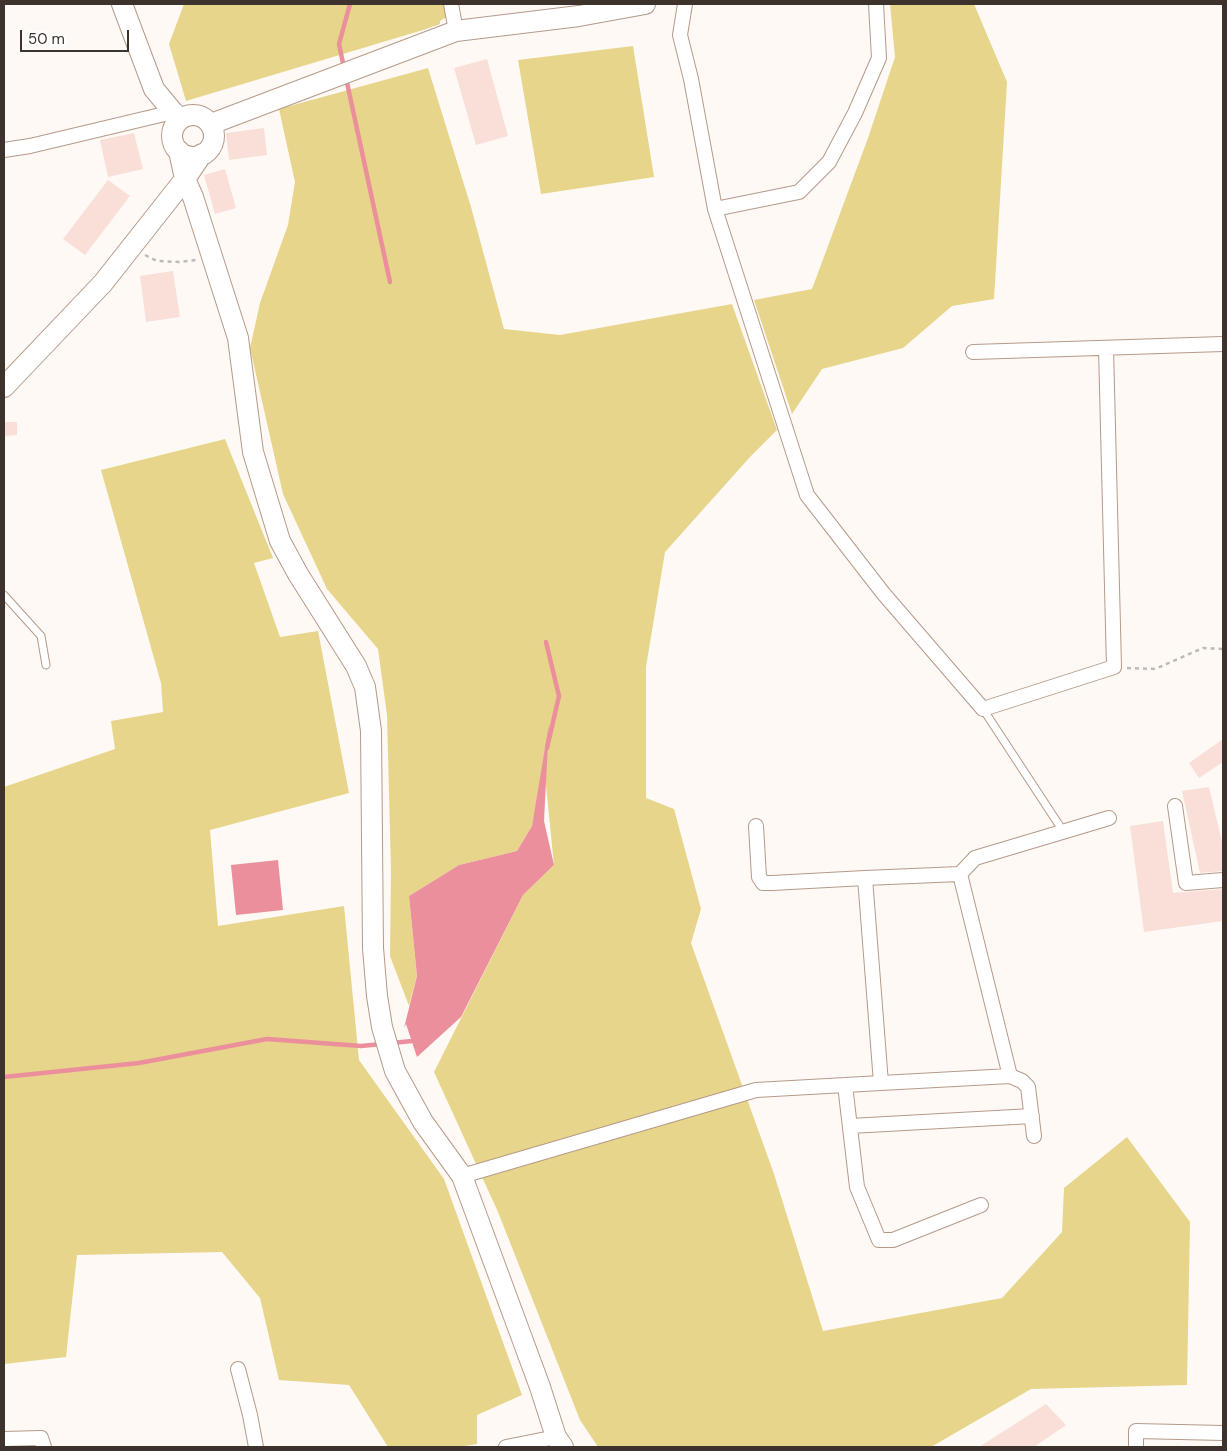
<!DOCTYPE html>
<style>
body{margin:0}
#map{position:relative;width:1227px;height:1451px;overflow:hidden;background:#fff9f5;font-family:"DM Sans",sans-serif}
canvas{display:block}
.frame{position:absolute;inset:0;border:5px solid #3e332c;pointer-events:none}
.scale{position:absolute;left:20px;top:30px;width:109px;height:22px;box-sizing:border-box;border:2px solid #3e332c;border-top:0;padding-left:6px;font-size:15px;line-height:18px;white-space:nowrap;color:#3e332c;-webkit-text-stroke:4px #fff;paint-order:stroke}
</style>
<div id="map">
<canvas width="1227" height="1451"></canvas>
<div class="frame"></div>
<div class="scale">50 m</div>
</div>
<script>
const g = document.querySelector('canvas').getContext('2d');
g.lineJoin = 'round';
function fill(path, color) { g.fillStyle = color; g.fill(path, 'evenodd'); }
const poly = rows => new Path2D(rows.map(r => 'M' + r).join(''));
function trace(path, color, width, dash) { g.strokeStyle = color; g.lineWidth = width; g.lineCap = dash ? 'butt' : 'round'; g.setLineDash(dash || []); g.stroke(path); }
const green = poly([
 [184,4,449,4,450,15,440,21,440,24,423,30,186,101,169,44],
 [890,4,974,4,1007,82,994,299,952,306,903,348,822,369,792,414,754,300,812,289,868,138,895,57],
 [633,46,654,177,541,194,518,60],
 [428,68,471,207,504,329,560,335,732,304,777,430,750,457,665,552,646,667,646,798,674,809,701,909,691,943,774,1174,823,1331,1002,1298,1062,1232,1064,1188,1127,1137,1190,1222,1187,1385,1031,1389,931,1447,598,1447,580,1420,498,1212,434,1072,523,895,554,865,544,766,532,826,517,851,459,865,409,896,417,976,409,1006,390,956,391,871,387,715,378,649,327,589,283,494,250,348,260,303,288,225,295,182,279,109],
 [225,439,273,558,254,563,280,637,318,631,349,793,210,830,218,926,344,906,359,1060,444,1179,522,1395,477,1415,477,1444,458,1447,388,1447,349,1385,279,1380,260,1298,222,1252,77,1255,66,1357,4,1364,4,787,115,749,111,721,163,712,161,683,101,470]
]);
const water = poly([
 [549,724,544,821,554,865,523,895,461,1017,417,1057,406,1024,404,1028,417,976,409,896,459,865,517,851,532,826],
 [278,860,283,910,236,915,231,865]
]);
const stream = poly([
 [344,68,339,44,350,4],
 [346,78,390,282],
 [546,642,559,696,547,748],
 [392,1043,412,1041,415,1038],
 [4,1077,139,1063,267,1039,361,1046,382,1044]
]);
const building = poly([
 [487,59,508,136,476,145,454,68],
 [264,128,267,155,229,160,226,133],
 [134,133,143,169,108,177,100,140],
 [225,169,236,208,215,214,204,175],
 [108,180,130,196,85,255,63,239],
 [173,271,180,317,146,322,140,276],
 [4,422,17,422,17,435,4,436],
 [1223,739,1223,762,1199,778,1189,763],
 [1209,787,1223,846,1223,871,1200,873,1182,791],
 [1163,821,1173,893,1223,889,1223,921,1144,932,1130,826],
 [1046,1404,1066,1425,1034,1447,979,1447]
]);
const path = poly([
 [145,255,157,261,179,262,196,260],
 [1127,668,1155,669,1203,648,1223,649]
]);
const lane = poly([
 [4,595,41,636,46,665],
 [983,709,1063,831]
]);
const street = poly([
 [451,4,456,31],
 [685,4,680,35,691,79,715,209,807,495,883,593,983,709,1114,667,1106,348],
 [4,150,30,146,173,112],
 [715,209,799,192,829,162,855,113,879,58,876,4],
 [973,352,1223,344],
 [1175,806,1186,883,1223,880],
 [756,826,759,877,763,883,772,883,865,878],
 [960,874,975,858,1109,818],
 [1010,1076,1022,1081,1028,1087,1034,1136],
 [845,1085,857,1187,879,1240,893,1240,981,1205],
 [850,1126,1032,1116],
 [462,1176,756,1090,881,1083,1010,1076,960,874,865,878,881,1083],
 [238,1369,250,1415,256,1447],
 [4,1439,41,1438,44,1447],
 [506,1447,556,1437],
 [1136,1447,1136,1431,1223,1433]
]);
const secondary = poly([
 [122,4,154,89,173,112,181,119],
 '172 136a21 21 0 1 1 42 0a21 21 0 1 1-42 0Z',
 [211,124,456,31,579,16,645,4],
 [179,151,185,179,193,197,238,338,253,452,280,541,298,574,356,666,365,687,371,731,373,948,377,996,382,1027,395,1071,423,1122,462,1176,540,1387,556,1437,563,1447],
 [4,387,103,283,185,179,202,154]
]);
fill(green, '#e6d58a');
fill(water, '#ec8f9c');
trace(stream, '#ec8f9c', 4.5);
fill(building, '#faded8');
trace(lane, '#b59a89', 9);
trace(street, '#b59a89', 16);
trace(secondary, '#b59a89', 22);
trace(path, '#c0b9b4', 2.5, [4, 4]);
trace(lane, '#fff', 7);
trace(street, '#fff', 14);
trace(secondary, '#fff', 20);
</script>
